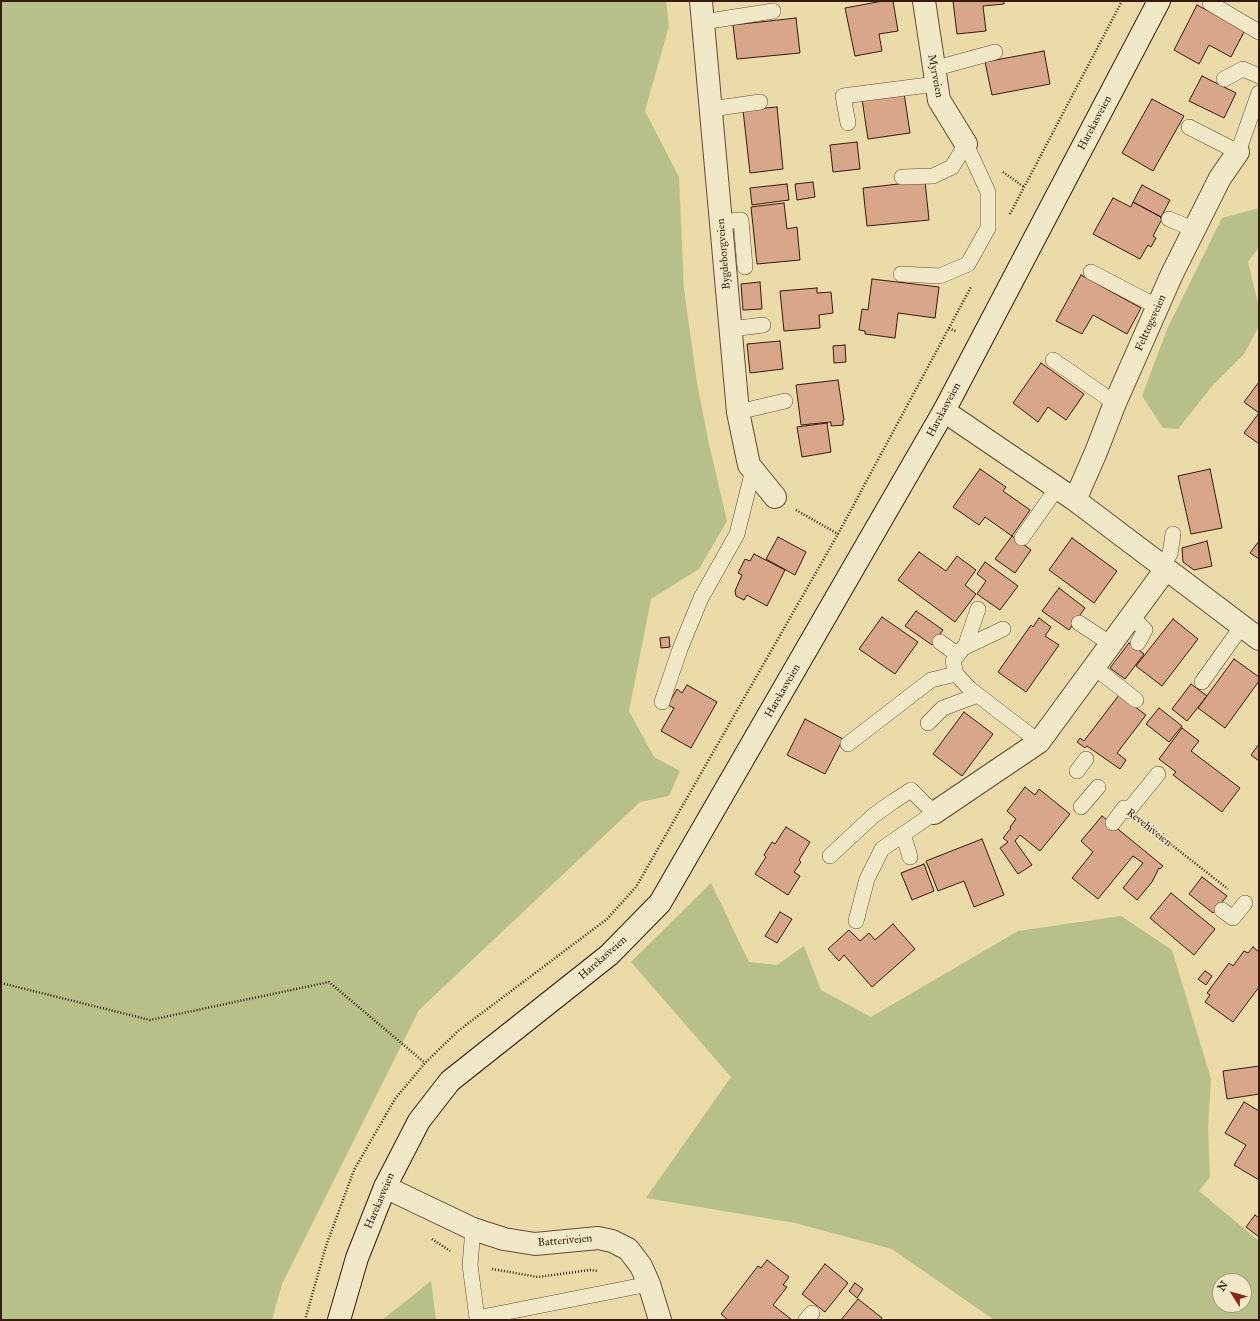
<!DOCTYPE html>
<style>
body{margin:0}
#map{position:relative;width:1260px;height:1321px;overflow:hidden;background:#eadba9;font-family:"IM FELL Great Primer",serif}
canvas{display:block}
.frame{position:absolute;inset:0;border:2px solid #361a0e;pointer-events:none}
.north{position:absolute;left:1212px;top:1273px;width:40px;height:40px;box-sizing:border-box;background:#f1e8c7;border:1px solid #a6967d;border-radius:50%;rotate:307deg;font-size:11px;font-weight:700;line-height:16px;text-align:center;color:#361a0e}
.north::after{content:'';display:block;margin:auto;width:14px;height:18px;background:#8f2418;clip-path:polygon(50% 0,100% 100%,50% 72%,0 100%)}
</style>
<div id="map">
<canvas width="1260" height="1321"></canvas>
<div class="frame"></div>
<div class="north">N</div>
</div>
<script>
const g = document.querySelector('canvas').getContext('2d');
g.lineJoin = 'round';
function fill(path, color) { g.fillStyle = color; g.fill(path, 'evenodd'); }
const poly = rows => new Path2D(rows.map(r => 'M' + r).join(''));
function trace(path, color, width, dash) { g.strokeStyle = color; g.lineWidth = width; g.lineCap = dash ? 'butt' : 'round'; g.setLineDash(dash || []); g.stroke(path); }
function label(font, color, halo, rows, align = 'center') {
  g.font = font + ' "IM FELL Great Primer",serif'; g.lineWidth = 3; g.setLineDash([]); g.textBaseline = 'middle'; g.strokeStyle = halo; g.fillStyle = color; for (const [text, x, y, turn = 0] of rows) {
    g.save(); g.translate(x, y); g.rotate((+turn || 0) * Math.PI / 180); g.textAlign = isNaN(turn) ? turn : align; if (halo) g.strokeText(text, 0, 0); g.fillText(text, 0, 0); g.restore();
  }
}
const green = poly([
 [1,1,666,1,669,26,645,111,679,177,684,289,697,383,709,444,727,521,699,569,651,599,629,711,654,757,680,771,669,796,640,802,419,1010,282,1284,272,1320,1,1320],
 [1259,208,1259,247,1248,262,1259,307,1259,326,1244,354,1213,385,1178,429,1163,428,1142,396,1168,327,1222,218],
 [711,883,749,962,777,965,804,946,821,990,871,1017,1018,931,1121,916,1172,950,1211,1079,1208,1126,1210,1177,1199,1191,1259,1241,1259,1320,994,1320,892,1249,795,1223,646,1198,731,1077,631,962],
 [1220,1281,1244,1281,1244,1305,1220,1305],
 [431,1281,436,1320,382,1320]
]);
const building = poly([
 [883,1,893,1,898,31,879,34,882,51,855,56,845,8,883,1],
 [953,1,1004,1,1004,4,983,6,986,31,957,34,953,1],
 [1197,5,1245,30,1231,57,1209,45,1199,64,1174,50,1197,5],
 [796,18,800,53,737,59,733,25,796,18],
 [1044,51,1050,84,992,95,985,62,1044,51],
 [1202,76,1236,93,1224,118,1189,101,1202,76],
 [904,93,910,133,868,139,862,99,904,93],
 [1152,99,1184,116,1153,171,1122,153,1152,99],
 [777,107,783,169,750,173,743,110,777,107],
 [857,142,860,169,833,172,830,145,857,142],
 [925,181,929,220,867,226,863,188,925,181],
 [813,182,815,197,797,200,795,184,813,182],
 [787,184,789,200,752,205,750,188,787,184],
 [1142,185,1170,200,1161,217,1133,202,1142,185],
 [1113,198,1131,207,1133,202,1161,217,1160,218,1162,219,1153,236,1156,238,1151,247,1148,245,1140,259,1093,234,1113,198],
 [784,203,787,229,797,227,800,260,757,264,751,207,784,203],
 [1081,275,1141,308,1127,334,1093,315,1082,334,1056,321,1081,275],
 [872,279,939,287,935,318,898,313,895,338,865,334,865,331,859,330,862,309,868,310,872,279],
 [760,282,762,309,743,310,741,284,760,282],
 [817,288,817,293,831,292,833,313,819,315,820,328,784,331,780,291,817,288],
 [780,341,783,369,750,373,747,344,780,341],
 [845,345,846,362,834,363,833,346,845,345],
 [1041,363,1084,394,1066,420,1048,407,1038,422,1013,403,1041,363],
 [838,380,844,420,843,420,843,425,831,426,831,422,801,425,796,385,838,380],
 [1259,382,1259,444,1244,433,1259,413,1244,402,1259,382],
 [827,423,831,452,802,457,797,427,827,423],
 [980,469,1006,487,1003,491,1030,510,1012,536,985,517,979,525,953,507,980,469],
 [1210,469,1222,528,1191,534,1178,476,1210,469],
 [1012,536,1031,550,1015,573,995,559,1012,536],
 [778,537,806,552,795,575,766,559,778,537],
 [1072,538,1117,571,1094,603,1049,570,1072,538],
 [1207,541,1212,566,1194,570,1183,562,1182,548,1207,541],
 [1259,541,1259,559,1250,553,1259,541],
 [919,552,946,571,957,556,976,570,965,585,976,594,955,622,898,580,919,552],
 [754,554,785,570,767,606,747,595,744,600,736,596,735,591,742,575,738,573,745,559,750,561,754,554],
 [985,562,1018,586,1000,610,977,594,986,581,977,574,985,562],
 [1059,588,1085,608,1069,630,1042,611,1059,588],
 [916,611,943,630,932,645,905,626,916,611],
 [882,617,918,642,895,674,859,649,882,617],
 [1039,618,1051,627,1045,636,1059,645,1026,692,998,672,1031,625,1033,627,1039,618],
 [1173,619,1198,639,1162,686,1136,666,1173,619],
 [669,637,670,647,661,648,660,638,669,637],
 [1129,643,1144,654,1125,679,1110,668,1129,643],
 [1234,659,1259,677,1259,681,1225,728,1198,708,1234,659],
 [1191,684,1207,696,1187,721,1172,709,1191,684],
 [687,685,717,702,691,748,661,731,674,708,668,705,677,689,682,693,687,685],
 [1119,695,1146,715,1117,753,1126,760,1120,769,1087,746,1085,748,1077,742,1080,738,1084,741,1119,695],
 [1159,708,1182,726,1169,742,1146,724,1159,708],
 [964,712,993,734,962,776,933,754,964,712],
 [805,719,843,739,825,774,787,755,805,719],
 [1182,728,1199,741,1191,751,1240,788,1222,812,1173,775,1176,772,1159,759,1182,728],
 [1259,744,1259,761,1251,755,1259,744],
 [1025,787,1035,795,1039,789,1070,814,1040,851,1020,835,1015,841,1032,865,1018,874,1000,848,1008,842,1003,838,1011,828,1010,827,1016,819,1007,811,1025,787],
 [1102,816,1163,866,1160,869,1159,868,1152,882,1137,900,1123,888,1143,863,1133,856,1098,899,1072,878,1093,852,1081,841,1102,816],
 [786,827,810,842,799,860,801,862,794,872,800,876,788,895,755,874,766,857,764,855,772,842,775,844,786,827],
 [982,839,1004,895,974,907,964,881,938,891,926,861,982,839],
 [924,864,934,891,912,900,901,873,924,864],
 [1202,877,1227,896,1213,913,1189,894,1202,877],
 [1171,893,1215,929,1194,955,1150,918,1171,893],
 [780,912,792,919,777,943,765,936,780,912],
 [893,924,915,949,872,987,844,955,839,961,828,949,849,930,860,941,869,933,875,940,893,924],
 [1253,947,1259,952,1259,987,1233,1022,1205,1002,1210,995,1207,993,1229,963,1233,966,1244,951,1248,953,1253,947],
 [1205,971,1212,976,1206,985,1198,979,1205,971],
 [1259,1066,1259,1094,1227,1099,1223,1071,1259,1066],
 [1244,1102,1259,1111,1259,1180,1234,1165,1246,1145,1225,1133,1244,1102],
 [1255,1215,1259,1218,1259,1237,1246,1227,1255,1215],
 [767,1260,789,1277,783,1285,787,1287,773,1305,792,1320,728,1320,721,1314,758,1266,761,1268,767,1260],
 [825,1264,848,1283,825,1312,802,1294,825,1264],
 [855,1283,863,1289,857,1298,849,1291,855,1283],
 [858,1299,882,1318,880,1320,841,1320,858,1299]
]);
const path = poly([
 [1003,172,1024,187],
 [1010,214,1122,1],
 [949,328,957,332],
 [796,510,838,534],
 [1145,824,1228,889],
 [1,983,150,1020,329,982,425,1063],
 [432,1239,450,1251],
 [492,1269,538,1277,590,1270,598,1271],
 [305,1320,326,1246,354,1170,395,1099,425,1063,458,1031,607,919,636,887,838,534,971,287]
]);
const lane = poly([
 [1210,3,1259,32],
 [703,22,773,11],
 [933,69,995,52],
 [1224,79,1243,69,1259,76],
 [711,109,760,102],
 [848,123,843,96,936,84],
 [1189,127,1238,152,1259,93],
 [902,177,933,176,952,167,966,144],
 [1169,219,1195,230],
 [721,222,741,220,745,267],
 [1091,272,1158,307],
 [901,274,940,276,968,264,988,228,988,192,966,144],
 [731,329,763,325],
 [1053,360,1115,403],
 [738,412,785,401],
 [1022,538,1057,488],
 [1161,565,1170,554,1173,534],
 [1131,616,1145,630,1138,643],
 [1079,623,1111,644],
 [1003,629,963,648,953,661,956,674,970,689,1039,742],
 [940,642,958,655],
 [965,647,978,609],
 [1094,667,1136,700],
 [1202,682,1242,626],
 [662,702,680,649,701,598,737,534,753,470],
 [928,723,943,708,978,695],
 [848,744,931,680,956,674],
 [1077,771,1086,759],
 [1081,807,1098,787],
 [1128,811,1158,774],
 [1113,823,1124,808],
 [903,834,910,857],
 [830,856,874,815,894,801,911,790,934,813,882,849,867,879,856,921],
 [1222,910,1233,918,1245,903],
 [473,1229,470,1265,477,1318,649,1284],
 [806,1320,812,1313]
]);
const street = poly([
 [701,1,738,412,749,465,775,497],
 [924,1,939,100,966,144],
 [944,411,1075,500,1259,639],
 [1075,500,1096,452,1115,403,1172,274,1220,178,1238,152],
 [934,813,1039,742,1166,569],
 [385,1187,473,1229,504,1239,535,1244,598,1238,612,1241,628,1249,641,1266,649,1284,660,1320]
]);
const secondary = poly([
 [339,1320,357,1258,385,1187,419,1121,450,1081,609,955,660,903,944,411,1159,1]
]);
const streetNames = [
 ["Myrveien",935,76,79],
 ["Harekasveien",1095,123,-62],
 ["Bygdeborgveien",724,254,-95],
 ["Felttogsveien",1151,323,-66],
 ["Harekasveien",944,410,-62],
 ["Harekasveien",783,691,-60],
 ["Revehiveien",1149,828,38],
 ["Harekasveien",603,958,-41],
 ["Harekasveien",380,1201,-67],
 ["Batteriveien",565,1241,-5]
];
fill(green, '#b7c088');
fill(building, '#d8a688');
trace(building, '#361a0e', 1);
trace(lane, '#634a35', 16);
trace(street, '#634a35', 24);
trace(secondary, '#361a0e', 24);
trace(path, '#361a0e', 2.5, [1, 2]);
trace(lane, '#f1e8c7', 15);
trace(street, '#f1e8c7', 22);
trace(secondary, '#f1e8c7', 22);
label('11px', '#361a0e', '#f1e8c7', streetNames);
</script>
